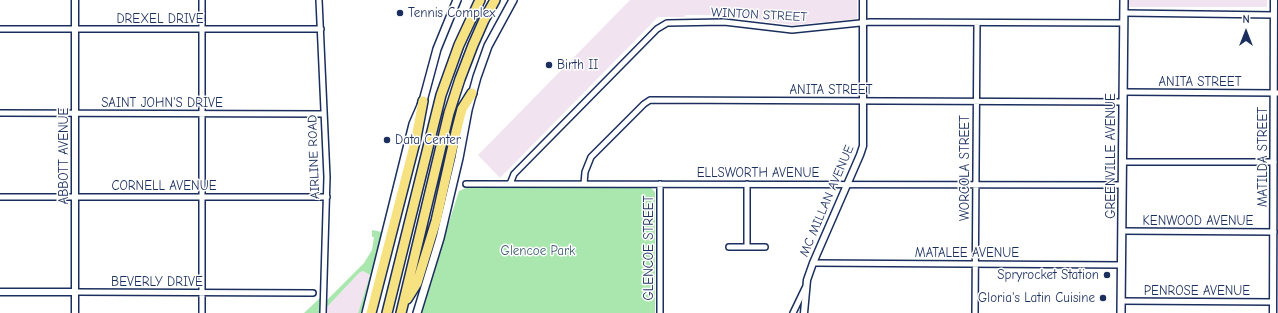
<!DOCTYPE html>
<style>
body{margin:0}
#map{position:relative;width:1278px;height:313px;overflow:hidden;background:#fff;font-family:"Comic Neue",sans-serif}
canvas{display:block}
.north{position:absolute;left:1226px;top:12px;width:40px;height:40px;-webkit-text-stroke:3px #fff;paint-order:stroke;rotate:0deg;font-size:11px;font-weight:700;line-height:16px;text-align:center;color:#1b2f5e}
.north::after{content:'';display:block;margin:auto;width:14px;height:18px;background:#1b2f5e;clip-path:polygon(50% 0,100% 100%,50% 72%,0 100%)}
</style>
<div id="map">
<canvas width="1278" height="313"></canvas>
<div class="north">N</div>
</div>
<script>
const g = document.querySelector('canvas').getContext('2d');
g.lineJoin = 'round';
function fill(path, color) { g.fillStyle = color; g.fill(path, 'evenodd'); }
const poly = rows => new Path2D(rows.map(r => 'M' + r).join(''));
function trace(path, color, width, dash) { g.strokeStyle = color; g.lineWidth = width; g.lineCap = dash ? 'butt' : 'round'; g.setLineDash(dash || []); g.stroke(path); }
function label(font, color, halo, rows, align = 'center') {
  g.font = font + ' "Comic Neue",sans-serif'; g.lineWidth = 3; g.setLineDash([]); g.textBaseline = 'middle'; g.strokeStyle = halo; g.fillStyle = color; for (const [text, x, y, turn = 0] of rows) {
    g.save(); g.translate(x, y); g.rotate((+turn || 0) * Math.PI / 180); g.textAlign = isNaN(turn) ? turn : align; if (halo) g.strokeText(text, 0, 0); g.fillText(text, 0, 0); g.restore();
  }
}
const built = poly([
 [630,0,857,0,857,19,793,25,722,15,685,15,685,17,658,17,500,178,478,155],
 [1129,0,1267,0,1267,7,1129,7],
 [363,271,370,275,358,313,326,313,327,307,359,273]
]);
const green = poly([
 [466,188,651,188,655,192,655,313,420,313,459,191],
 [372,230,382,232,361,313,358,313,370,275,363,271,359,273,327,307,327,300,364,263,372,250,374,237,372,237],
 [321,297,320,313,304,313]
]);
const minor = poly([
 [319,0,327,177,323,313],
 [1124,13,1274,15],
 [0,29,321,29],
 [1123,92,1278,93],
 [0,113,324,114],
 [1123,162,1274,162],
 [466,184,1122,185],
 [510,184,514,174,657,29,667,23,724,22,792,30,870,22,1124,23],
 [584,184,585,172,591,157,644,104,650,100,1123,102],
 [747,184,747,247],
 [0,197,327,197],
 [1122,231,1274,232],
 [729,247,765,247],
 [813,263,1122,265],
 [75,292,313,293],
 [1121,301,1273,302],
 [202,313,202,0],
 [660,313,660,184],
 [793,313,805,288],
 [975,313,977,23]
]);
const tertiary = poly([
 [0,292,75,292],
 [75,313,75,0],
 [804,313,807,280,813,263,860,155,863,146,863,0],
 [1273,313,1274,0]
]);
const secondary = poly([
 [366,313,413,124,423,101,437,49,457,0],
 [417,313,440,238,459,158,468,110,477,77,488,46,513,0],
 [1121,313,1124,0]
]);
const motorway = poly([
 [407,299,417,283,436,221,456,132,462,109,472,93],
 [371,313,416,138,423,101],
 [387,313,441,95,459,45,480,0],
 [401,313,449,113,460,79,473,45,484,20,495,0]
]);
const markers = [
 [400,13,4,"#1b2f5e"],
 [549,65,4,"#1b2f5e"],
 [387,140,4,"#1b2f5e"],
 [1107,275,4,"#1b2f5e"],
 [1103,298,4,"#1b2f5e"]
];
const poiNames = [
 ["Tennis Complex",408,13],
 ["Birth II",557,65],
 ["Data Center",395,140],
 ["Spryrocket Station",1099,275,"right"],
 ["Gloria's Latin Cuisine",1095,298,"right"]
];
const streetNames = [
 ["WINTON STREET",759,15,3],
 ["DREXEL DRIVE",160,19],
 ["ANITA STREET",1200,82],
 ["ANITA STREET",831,90],
 ["SAINT JOHN'S DRIVE",162,103],
 ["ABBOTT AVENUE",64,156,-90],
 ["GREENVILLE AVENUE",1111,156,-90],
 ["AIRLINE ROAD",314,157,-92],
 ["MATILDA STREET",1263,157,-90],
 ["WORCOLA STREET",965,168,-90],
 ["ELLSWORTH AVENUE",758,173],
 ["CORNELL AVENUE",164,186],
 ["MC MILLAN AVENUE",827,201,-67],
 ["KENWOOD AVENUE",1198,221],
 ["GLENCOE STREET",649,248,-90],
 ["MATALEE AVENUE",967,253],
 ["BEVERLY DRIVE",157,282],
 ["PENROSE AVENUE",1197,291]
];
const parkNames = [
 ["Glencoe Park",538,251]
];
fill(built, '#f1e4f0');
fill(green, '#a9e7af');
trace(minor, '#1b2f5e', 8);
trace(tertiary, '#1b2f5e', 9);
trace(secondary, '#1b2f5e', 10);
trace(motorway, '#1b2f5e', 12);
trace(minor, '#fff', 5);
trace(tertiary, '#fff', 6);
trace(secondary, '#fff', 7);
trace(motorway, '#f7e281', 9);
for (const [x, y, r, color] of markers) { const dot = new Path2D(); dot.arc(x, y, r, 0, 2 * Math.PI); g.fillStyle = color; g.fill(dot); trace(dot, '#fff', 1.5); }
label('13px', '#1b2f5e', '#fff', poiNames, 'left');
label('13px', '#1b2f5e', '#fff', streetNames);
label('13px', '#3e5d72', '#fff', parkNames);
</script>
